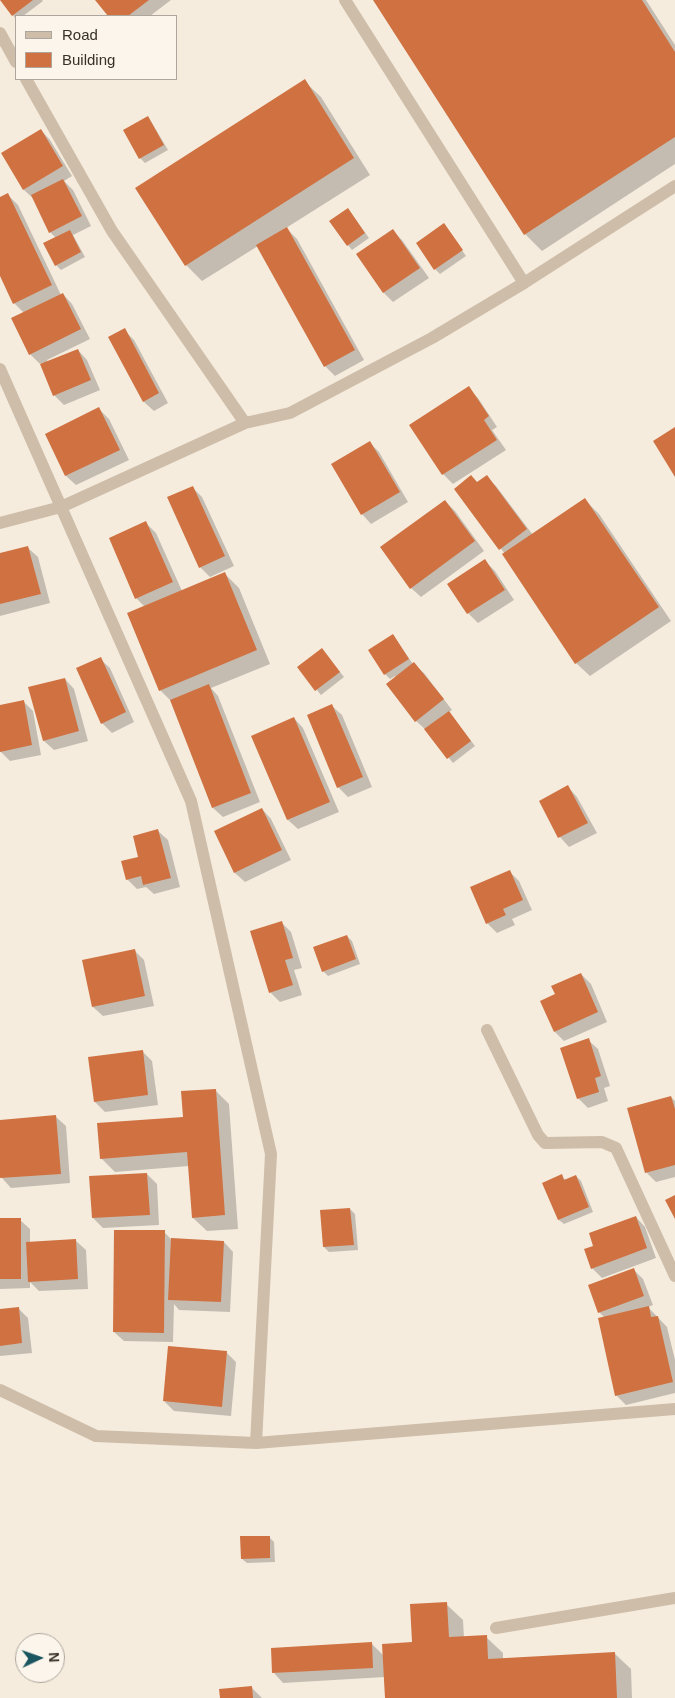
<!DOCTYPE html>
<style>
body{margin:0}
#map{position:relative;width:675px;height:1698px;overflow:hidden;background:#f5ecde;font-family:Arial,sans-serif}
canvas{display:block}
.legend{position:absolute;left:15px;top:15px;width:162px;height:65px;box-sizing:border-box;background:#fbf5eb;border:1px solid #aea69d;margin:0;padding:6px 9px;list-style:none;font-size:15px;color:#3a3029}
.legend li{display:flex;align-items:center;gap:10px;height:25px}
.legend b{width:25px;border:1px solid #aea69d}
.north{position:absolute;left:15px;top:1633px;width:50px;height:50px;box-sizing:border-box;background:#fbf5eb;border:1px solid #aea69d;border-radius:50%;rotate:87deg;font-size:14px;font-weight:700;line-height:20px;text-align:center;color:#3a3029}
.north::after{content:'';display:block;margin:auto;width:18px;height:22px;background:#1a5560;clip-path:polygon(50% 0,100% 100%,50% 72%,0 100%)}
</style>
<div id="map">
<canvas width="675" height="1698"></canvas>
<ul class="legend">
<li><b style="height:6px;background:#cebda8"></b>Road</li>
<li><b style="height:14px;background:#cf7141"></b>Building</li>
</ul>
<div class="north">N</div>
</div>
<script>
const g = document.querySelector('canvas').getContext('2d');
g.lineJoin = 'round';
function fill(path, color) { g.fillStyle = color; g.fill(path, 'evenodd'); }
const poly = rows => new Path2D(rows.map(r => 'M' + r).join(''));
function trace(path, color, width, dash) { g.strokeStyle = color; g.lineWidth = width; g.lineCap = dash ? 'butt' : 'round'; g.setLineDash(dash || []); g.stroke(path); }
const shadow = poly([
 [1,0,42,0,43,1,23,16,16,16,16,19],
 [97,0,171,0,150,16,109,16],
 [375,0,646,0,675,45,675,164,542,251,525,234],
 [304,81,321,97,370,175,286,228,297,239,364,360,335,376,325,366,258,246,202,281,186,265],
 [148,118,152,123,168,150,145,163,140,158],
 [41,130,50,140,72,176,64,181,73,190,91,226,73,235,85,257,61,270,56,265,56,238,50,232,35,200,24,190,3,153],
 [8,195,18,205,61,295,63,294,72,304,90,339,47,360,48,362,78,350,87,360,100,390,64,405,54,395,41,363,40,364,30,354,24,313,14,303,0,273,0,199],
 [348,209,369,238,352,250,348,245],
 [444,225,466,256,440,274,435,269],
 [393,231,402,240,429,278,393,302,384,293,358,255],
 [124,330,134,340,168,403,154,411,144,402,110,338],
 [468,388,478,398,497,427,492,430,506,450,453,484,443,474,411,425],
 [99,409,109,419,129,460,76,485,66,476,46,434],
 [369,442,379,452,408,502,371,524,362,514],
 [486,477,496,486,533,535,585,500,599,514,671,621,590,676,576,663,505,554,455,489,478,483],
 [192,487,202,497,234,566,210,577,200,567],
 [445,501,455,511,484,551,421,597,411,588],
 [146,523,156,533,182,591,225,574,239,588,270,664,211,688,218,696,260,802,223,817,213,808,171,701,160,690,145,607,136,598],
 [28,548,38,557,50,603,0,616,0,555],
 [485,561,495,571,514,600,478,623,468,613],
 [393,635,413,664,424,673,452,710,449,712,475,746,453,763,426,730,416,721,396,678,395,676,390,679,385,674,370,651],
 [326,654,344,677,321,695,298,667],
 [100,659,110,668,134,722,112,733,102,723],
 [65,679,74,689,88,741,54,750,44,741],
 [23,701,33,711,41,755,10,761,0,751,0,706],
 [332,706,342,715,372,787,348,797,338,787],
 [294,718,303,728,339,812,298,829,288,820,252,736],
 [568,787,577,797,597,833,569,847,560,837],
 [262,809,271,819,291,860,245,882,235,873,215,832],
 [158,831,168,840,180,887,154,894,146,887,137,889,127,879,139,857],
 [509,871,519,881,532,910,512,919,515,925,497,933,487,923],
 [282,923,291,932,302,968,294,970,302,995,280,1002,270,992],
 [347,936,352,941,360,964,328,976,323,971],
 [135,951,144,960,154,1006,103,1016,93,1007],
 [581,974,591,984,607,1022,564,1041,555,1032],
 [588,1040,598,1049,610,1086,604,1088,608,1101,588,1108,578,1098],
 [142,1051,152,1061,158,1105,105,1112,95,1102],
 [215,1090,229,1104,238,1229,207,1231,193,1218,189,1166,115,1172,101,1158,184,1118],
 [671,1097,675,1101,675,1177,656,1182,646,1172],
 [56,1117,66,1126,70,1183,11,1188,2,1178,0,1121],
 [147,1174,157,1184,159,1225,103,1228,93,1218],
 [561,1176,566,1180,576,1176,581,1181,593,1212,564,1224,559,1220,544,1183],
 [350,1209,355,1214,358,1250,329,1252,324,1247],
 [636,1217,645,1227,656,1258,602,1278,592,1268,595,1247],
 [0,1220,20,1220,30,1229,30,1243,76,1241,86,1250,88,1289,39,1291,30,1282,30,1288,0,1289],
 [164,1232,172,1240,224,1242,233,1252,230,1312,179,1310,174,1304,173,1342,124,1341,114,1332],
 [634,1270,643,1279,653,1305,648,1307,667,1327,675,1360,675,1393,626,1405,616,1395,605,1318,599,1312],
 [18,1308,28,1318,32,1353,0,1356,0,1310],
 [226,1352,236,1362,231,1416,174,1411,164,1401],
 [269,1537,274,1542,275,1562,247,1563,242,1559],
 [446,1604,463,1620,464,1638,486,1637,503,1653,503,1659,614,1653,631,1669,632,1698,386,1698,385,1677,283,1683,274,1673,372,1644,384,1656,414,1643],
 [252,1688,262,1698,221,1698]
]);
const building = poly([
 [0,0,33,0,12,16],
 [95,0,149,0,128,16,108,16],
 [373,0,642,0,675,52,675,137,524,235],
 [305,79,354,158,185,266,135,188],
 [148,116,164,145,139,159,123,130],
 [41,129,63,166,23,190,1,153],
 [63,179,82,216,49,233,31,195],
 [8,193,52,285,13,304,0,276,0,197],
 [348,208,365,233,347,246,329,221],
 [444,223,463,250,434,270,416,243],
 [287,227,355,350,324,367,256,245],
 [393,229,420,268,383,293,356,254],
 [70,230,81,252,55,266,43,243],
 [63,293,81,329,29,355,11,318],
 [125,328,159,393,143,402,108,337],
 [78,349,91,380,53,396,40,364],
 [469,386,489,416,484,420,497,440,442,475,409,425],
 [99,407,120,450,65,476,45,434],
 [675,427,675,477,653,441],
 [370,441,400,492,361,515,331,464],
 [471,475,477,482,487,475,527,529,499,550,454,489],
 [193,486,225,556,199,568,167,497],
 [585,498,659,607,575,664,502,554],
 [445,500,475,541,410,589,380,547],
 [146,521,173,582,135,599,109,538],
 [28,546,41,594,0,604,0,553],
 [485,559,505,590,467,614,447,584],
 [225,572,257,650,159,691,127,613],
 [393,634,409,659,384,675,368,650],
 [322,648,340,672,315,691,297,667],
 [101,657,126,712,101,724,76,668],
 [414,662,444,699,415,722,386,684],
 [65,678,79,731,43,741,28,687],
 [209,684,251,793,212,808,170,700],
 [24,700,32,745,0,752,0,705],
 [332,704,363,777,337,788,307,715],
 [449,711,471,741,447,759,424,729],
 [294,717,330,802,287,820,251,736],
 [568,785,588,823,558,838,539,801],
 [262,808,282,850,234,873,214,831],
 [158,829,171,878,143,885,141,876,126,880,121,861,138,857,133,836],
 [510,870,523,900,503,909,506,915,486,924,470,887],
 [282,921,293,958,285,960,293,985,269,993,250,931],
 [347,935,356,959,322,972,313,947],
 [135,949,145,996,92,1007,82,960],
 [581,973,598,1012,554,1032,540,1001,555,994,551,986],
 [589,1038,601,1076,595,1078,599,1092,577,1099,560,1048],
 [143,1050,148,1095,94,1102,88,1057],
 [216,1089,225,1215,192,1218,187,1152,100,1159,97,1123,183,1117,181,1091],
 [671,1096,675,1109,675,1165,645,1173,627,1108],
 [56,1115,61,1174,0,1178,0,1120],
 [147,1173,150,1215,92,1218,89,1176],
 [562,1174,564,1180,576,1175,589,1207,558,1220,542,1183],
 [675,1195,675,1219,665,1200],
 [350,1208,354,1245,323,1247,320,1210],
 [636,1216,647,1248,591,1269,584,1249,593,1246,589,1233],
 [0,1218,21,1218,21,1279,0,1279],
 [114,1230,165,1230,164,1333,113,1332],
 [171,1238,224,1241,221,1302,168,1300],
 [76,1239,78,1279,28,1282,26,1242],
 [634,1268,644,1296,598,1313,588,1285],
 [649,1306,651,1317,658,1316,673,1382,615,1396,598,1318],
 [19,1307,22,1343,0,1346,0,1309],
 [168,1346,227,1351,222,1407,163,1401],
 [240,1536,270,1536,270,1558,241,1559],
 [447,1602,449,1637,487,1635,488,1659,615,1652,617,1698,385,1698,382,1644,412,1642,410,1604],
 [372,1642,373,1668,272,1673,271,1648],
 [252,1686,253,1698,220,1698,219,1689]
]);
const service = poly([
 [496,1628,675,1598]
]);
const minor = poly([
 [345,0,524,283],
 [0,33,16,62],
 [26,79,112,231,245,423],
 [0,369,191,801,271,1154,256,1443],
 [0,523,61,507,245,423,290,413,432,338,524,283,675,186],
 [487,1030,538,1135,545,1143,602,1142,616,1148,675,1276],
 [0,1390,96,1436,256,1443,675,1409]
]);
fill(shadow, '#0003');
fill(building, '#cf7141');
trace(service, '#cebda8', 12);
trace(minor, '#cebda8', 12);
</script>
